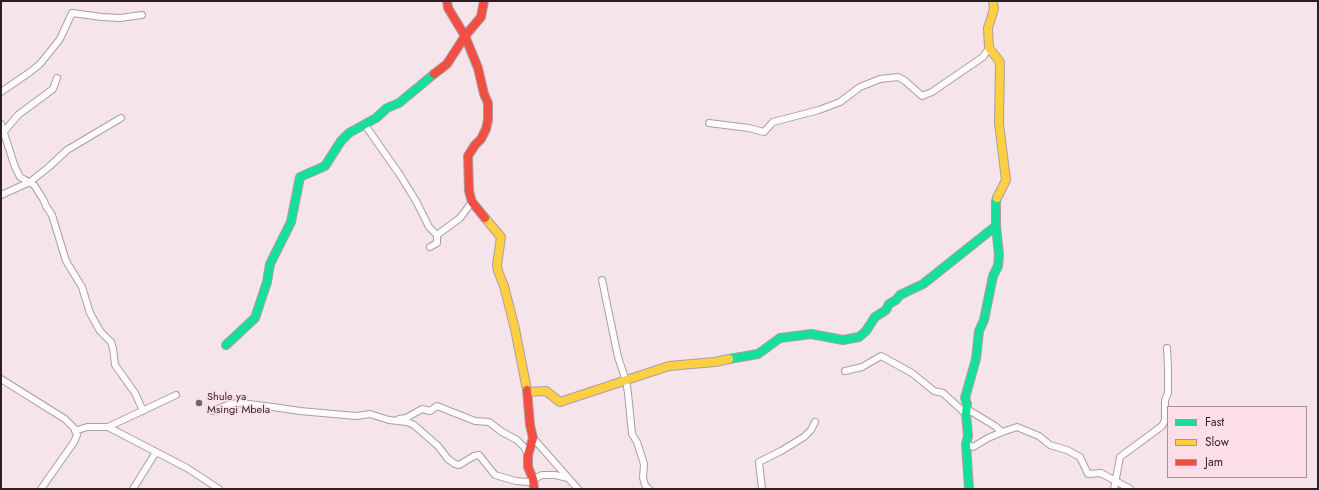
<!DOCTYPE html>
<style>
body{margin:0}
#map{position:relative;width:1319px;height:490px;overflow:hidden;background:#f5e5eb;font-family:Jost,sans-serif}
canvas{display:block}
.frame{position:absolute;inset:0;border:2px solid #2c1f24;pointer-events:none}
.legend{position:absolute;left:1167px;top:406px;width:140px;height:72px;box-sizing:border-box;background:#fcdee9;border:1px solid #a9929a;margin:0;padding:5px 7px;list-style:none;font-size:12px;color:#2c1f24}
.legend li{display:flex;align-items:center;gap:8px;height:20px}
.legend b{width:20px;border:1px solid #a9929a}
</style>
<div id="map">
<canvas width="1319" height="490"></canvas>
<div class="frame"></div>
<ul class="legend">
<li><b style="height:5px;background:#16e098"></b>Fast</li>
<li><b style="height:5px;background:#ffcf43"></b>Slow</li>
<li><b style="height:5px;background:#f24e42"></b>Jam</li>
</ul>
</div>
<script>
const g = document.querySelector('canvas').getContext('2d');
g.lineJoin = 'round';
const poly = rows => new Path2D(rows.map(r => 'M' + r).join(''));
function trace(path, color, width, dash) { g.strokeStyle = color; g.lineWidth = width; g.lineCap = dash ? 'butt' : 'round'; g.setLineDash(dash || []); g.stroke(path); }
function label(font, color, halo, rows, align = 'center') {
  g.font = font + ' Jost,sans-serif'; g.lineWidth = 3; g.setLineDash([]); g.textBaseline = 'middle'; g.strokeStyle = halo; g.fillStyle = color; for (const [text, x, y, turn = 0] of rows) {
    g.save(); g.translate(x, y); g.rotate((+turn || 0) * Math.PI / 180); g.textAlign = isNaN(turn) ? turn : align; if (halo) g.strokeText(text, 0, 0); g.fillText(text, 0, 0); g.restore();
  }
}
const street = poly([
 [1,92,30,72,40,64,60,39,72,13,102,17,120,18,142,15],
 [709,123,749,128,764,132,773,122,819,110,840,102,860,87,880,79,898,77,904,80,922,96,932,92,945,83,983,57,989,48],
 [1,124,15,167,20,177,34,185,43,199,46,206,52,215,66,261,82,287,90,313,100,331,111,342,113,348,115,365,135,393,143,411],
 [365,125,400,175,416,201,429,227,437,235,437,243,430,247],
 [3,133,18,115,53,89,57,78],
 [1,195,30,182,50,166,67,150,121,118],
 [437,235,460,218,472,202],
 [602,280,618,357,626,381,628,393,632,434,637,442,644,464,643,478,645,485,649,489],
 [845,371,862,367,881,356,912,373,934,391,943,393,966,414],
 [1,379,65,419,75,429,77,435,74,442,41,489],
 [967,409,995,426,1002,432,1017,427,1039,436,1050,445,1067,450,1080,457,1088,474,1101,473,1130,489],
 [213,411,230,404,241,403,273,407,300,411,356,416,370,414,389,420,407,422,414,425,438,446,448,459,455,464,459,465,474,456,479,455,495,475,516,481,528,482,542,475,555,475,568,478],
 [399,419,406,418,422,409,430,411,437,406,475,421,489,422,502,432,517,440,525,448,528,455],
 [108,427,187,468,219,489],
 [75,431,87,427,108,427,176,395],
 [533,438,578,489],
 [966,444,973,447,988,438,1002,432],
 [133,489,156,452],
 [762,489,759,462,781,451,804,437,811,430,815,422],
 [1114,489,1120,457,1162,426,1165,420,1165,400,1168,393,1168,368,1167,348]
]);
const fast = poly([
 [226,345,255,318,267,282,270,264,291,222,300,177,325,166,341,141,349,133,376,118,387,108,399,103,434,74],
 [729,359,758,354,780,338,811,334,843,340,859,337,866,331,875,317,886,310,889,304,896,300,900,295,923,284,996,226],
 [969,489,966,444,968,436,966,414,967,404,965,398,976,359,979,331,984,320,993,276,998,266,999,255,996,226,996,201,997,198]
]);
const slow = poly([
 [993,1,994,9,988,28,989,48,1000,62,999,123,1006,180,997,198],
 [485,218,501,237,497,265,498,271,504,286,515,329,527,390],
 [527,392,546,391,560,402,669,366,715,362,729,359]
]);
const jam = poly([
 [484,1,481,17,465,36,478,68,484,94,488,103,488,120,486,129,481,139,475,145,468,156,469,191,472,202,485,218],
 [434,74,447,64,465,36,448,8,447,1],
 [527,390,530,425,533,438,528,455,528,467,533,479,534,489]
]);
const markers = [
 [199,403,4,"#72646a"]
];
const poiNames = [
 ["Shule ya",207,397],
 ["Msingi Mbela",207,410]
];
trace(street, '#ab9ea3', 8);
trace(fast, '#ab9ea3', 10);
trace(slow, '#ab9ea3', 10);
trace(jam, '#ab9ea3', 10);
trace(street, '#fefbfc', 6);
trace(fast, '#16e098', 8);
trace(slow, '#ffcf43', 8);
trace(jam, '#f24e42', 8);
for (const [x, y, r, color] of markers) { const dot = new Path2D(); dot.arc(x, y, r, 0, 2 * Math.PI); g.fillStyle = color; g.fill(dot); trace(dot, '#fcdee9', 1.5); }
label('11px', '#2c1f24', '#fcdee9', poiNames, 'left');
</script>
